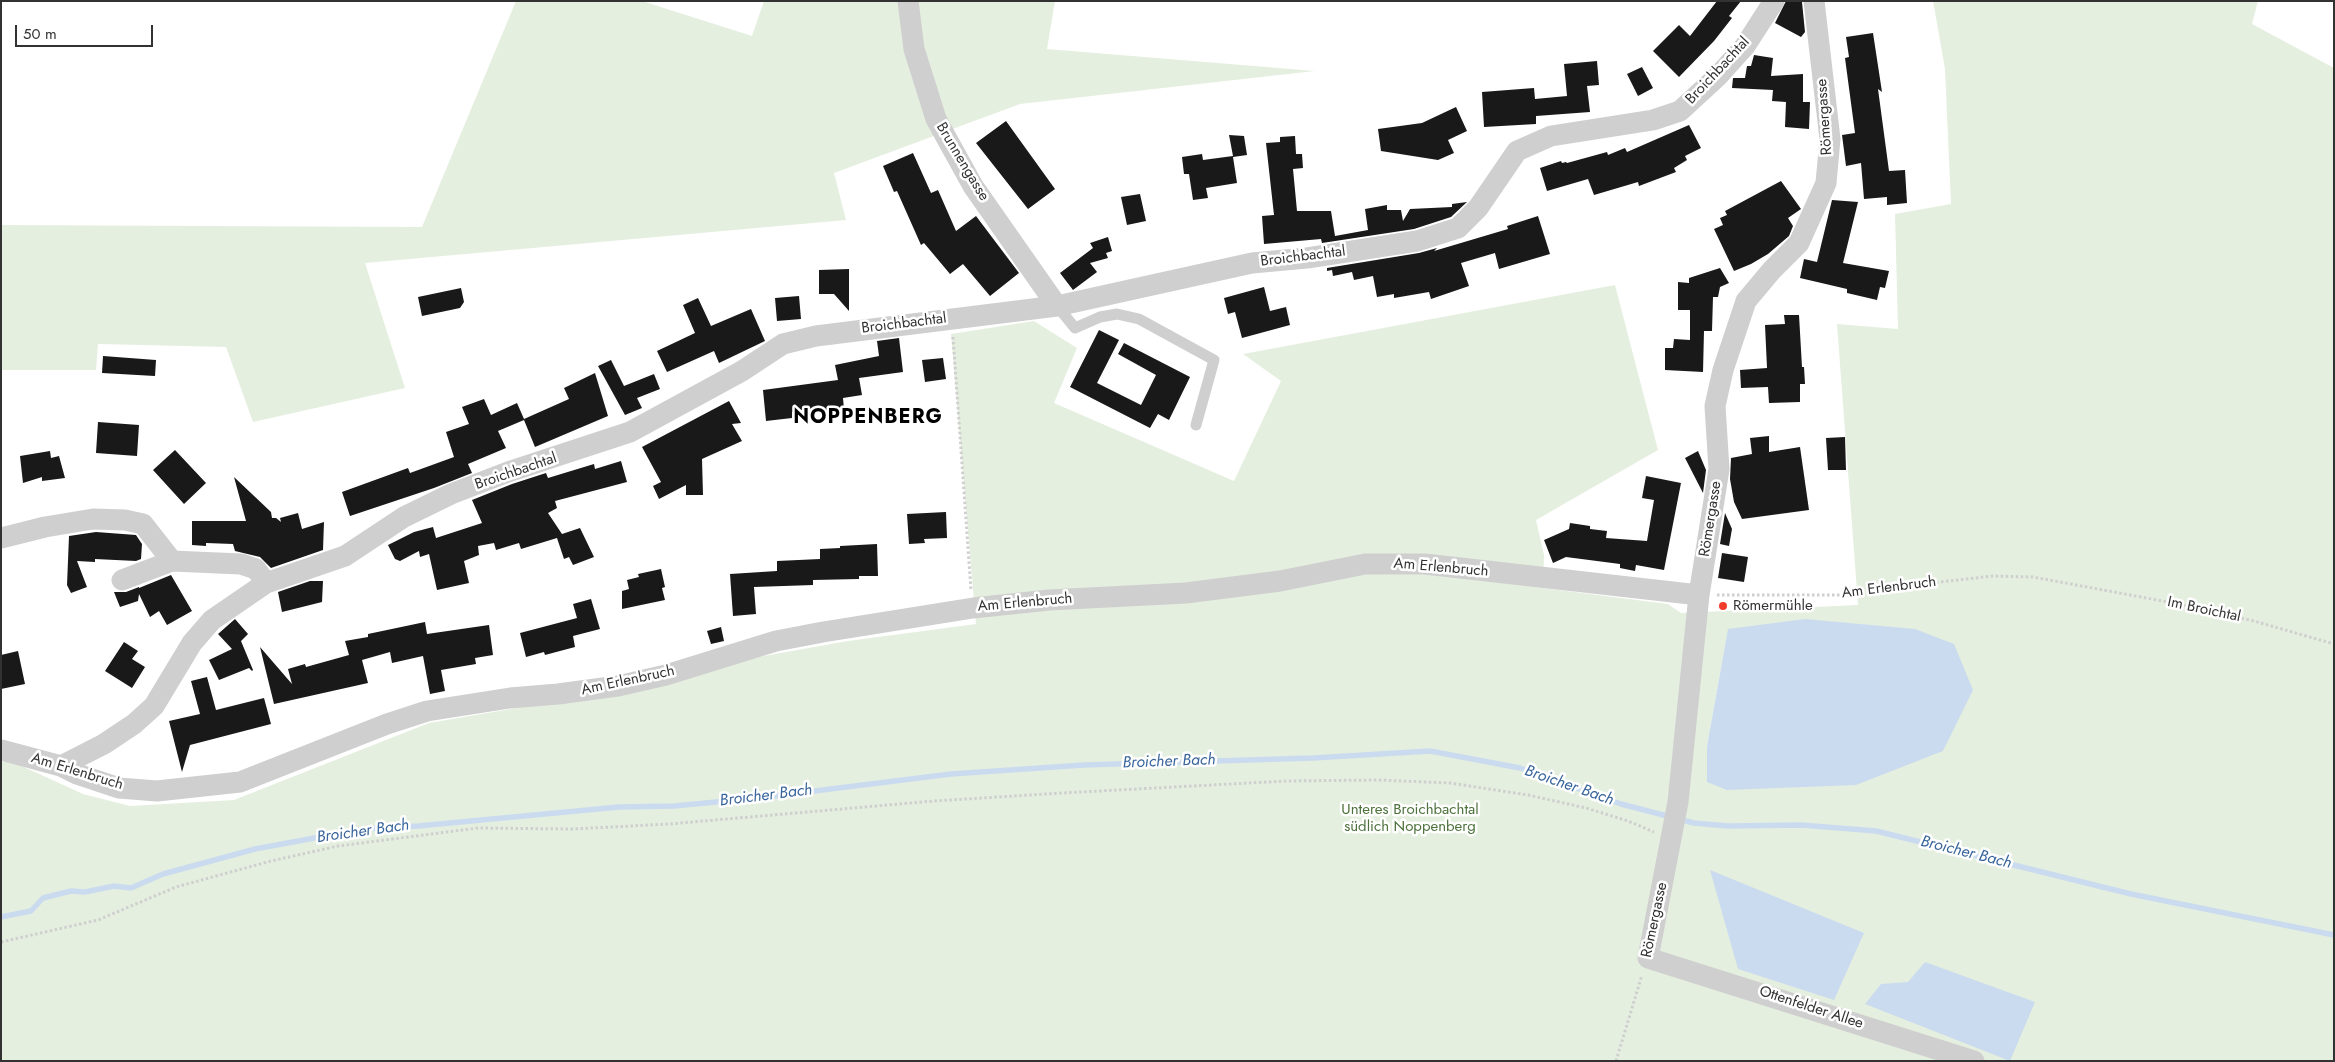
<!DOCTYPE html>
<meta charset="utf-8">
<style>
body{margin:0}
#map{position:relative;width:2335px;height:1062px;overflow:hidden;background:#fff;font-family:Jost,sans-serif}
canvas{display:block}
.frame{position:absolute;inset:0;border:2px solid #323232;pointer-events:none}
.scale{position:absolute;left:15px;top:25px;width:138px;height:22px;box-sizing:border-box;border:2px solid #323232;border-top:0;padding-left:6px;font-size:15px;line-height:18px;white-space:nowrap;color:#323232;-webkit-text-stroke:4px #fff;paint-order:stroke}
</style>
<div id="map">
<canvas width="2335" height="1062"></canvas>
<div class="frame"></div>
<div class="scale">50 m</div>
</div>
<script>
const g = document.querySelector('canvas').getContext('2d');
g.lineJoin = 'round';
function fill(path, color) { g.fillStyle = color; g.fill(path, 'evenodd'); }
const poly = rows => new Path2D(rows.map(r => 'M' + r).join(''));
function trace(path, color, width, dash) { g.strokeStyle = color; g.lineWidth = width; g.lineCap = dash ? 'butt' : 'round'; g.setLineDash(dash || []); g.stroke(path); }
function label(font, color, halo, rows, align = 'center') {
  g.font = font + ' Jost,sans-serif'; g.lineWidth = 5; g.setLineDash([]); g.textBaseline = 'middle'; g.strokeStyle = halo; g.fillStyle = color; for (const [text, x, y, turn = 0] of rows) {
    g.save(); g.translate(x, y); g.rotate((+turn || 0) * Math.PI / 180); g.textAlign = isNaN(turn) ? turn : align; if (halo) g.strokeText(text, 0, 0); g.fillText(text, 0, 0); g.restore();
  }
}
const green = poly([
 [516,1,642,1,752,36,764,1,1055,1,1047,49,1315,71,1020,104,834,173,846,220,365,263,405,388,253,422,226,347,98,344,96,370,1,370,1,225,422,227],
 [1933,1,2258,1,2252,24,2334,68,2334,1061,1,1061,1,762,13,762,83,794,130,806,234,800,429,723,680,680,758,657,848,641,976,624,951,334,1034,321,1077,348,1054,403,1234,481,1281,381,1243,354,1615,285,1658,450,1536,520,1544,555,1543,588,1668,604,1681,613,1858,605,1837,324,1898,329,1895,214,1951,204,1945,69],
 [1728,630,1707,782,1707,746]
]);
const water = poly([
 [1805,619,1915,629,1954,644,1973,690,1943,751,1856,785,1727,790,1707,782,1707,746,1728,629],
 [1710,870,1864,933,1834,1000,1738,969],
 [1925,962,2035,1002,2010,1061,1865,1004,1881,984,1908,982]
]);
const stream = poly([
 [1,917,31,911,43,898,71,891,85,892,114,886,131,888,163,874,255,849,363,829,418,826,619,807,674,806,758,798,951,774,1084,765,1313,758,1430,751,1520,768,1621,804,1694,823,1728,826,1801,825,1876,831,2131,894,2334,935]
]);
const building = poly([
 [1717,1,1741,1,1729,16,1732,18,1714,41,1679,77,1653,51,1679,25,1690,36],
 [1786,1,1802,2,1805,32,1801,37,1775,23],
 [1873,33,1882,92,1878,89,1889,171,1905,170,1907,203,1887,205,1887,197,1864,199,1861,163,1846,166,1842,135,1855,133,1845,58,1849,57,1846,37],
 [1754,55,1773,58,1771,76,1803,74,1803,102,1810,102,1809,129,1785,127,1786,102,1772,101,1773,90,1732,88,1733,78,1745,78,1747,66,1751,66],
 [1597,61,1599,85,1587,86,1590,112,1536,116,1536,124,1484,127,1482,92,1534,88,1535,99,1567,96,1564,64],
 [1642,67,1653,88,1638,96,1627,74],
 [1456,107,1467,131,1448,140,1454,153,1438,160,1381,151,1378,129,1422,123],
 [1006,121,1055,189,1028,209,976,143],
 [1689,125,1701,148,1685,156,1687,160,1674,168,1676,172,1639,186,1638,182,1594,195,1588,179,1547,191,1540,168,1561,161,1562,163,1566,162,1567,163,1607,152,1608,155,1625,148,1627,152],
 [1229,135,1244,136,1247,155,1233,157,1237,183,1206,188,1208,198,1193,200,1189,174,1184,174,1182,157,1202,154,1203,160,1233,156],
 [1295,136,1296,154,1302,154,1303,168,1293,169,1297,211,1331,211,1335,236,1368,230,1365,209,1387,205,1387,210,1401,210,1403,221,1410,209,1452,207,1452,204,1467,202,1451,217,1414,229,1322,243,1321,239,1264,244,1262,216,1274,215,1266,143,1280,142,1280,137],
 [913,153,931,193,938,190,956,231,976,216,1019,273,990,296,963,264,950,274,924,243,921,245,897,191,894,192,883,166],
 [1781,181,1801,209,1788,218,1793,226,1789,236,1768,254,1751,264,1734,271,1714,229,1723,225,1720,218,1727,215,1725,211],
 [1140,194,1146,221,1127,225,1121,197],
 [1832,200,1858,202,1843,263,1889,271,1885,288,1880,287,1877,300,1847,293,1847,289,1800,278,1804,259,1817,262],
 [1538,216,1550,254,1499,269,1495,253,1461,263,1469,286,1431,299,1429,292,1394,298,1394,294,1377,297,1373,276,1354,280,1352,272,1333,276,1332,270,1327,271,1327,268,1419,253,1437,248,1434,251,1508,229,1507,226],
 [1108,237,1112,251,1106,253,1108,258,1090,263,1097,272,1073,290,1060,273,1093,248,1090,243],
 [1720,268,1729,283,1720,287,1718,297,1713,297,1712,331,1704,331,1703,372,1665,370,1665,348,1673,348,1674,339,1690,340,1690,310,1678,310,1678,282,1689,283,1689,278],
 [849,269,849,311,834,294,819,294,819,270],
 [1264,287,1270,311,1286,307,1290,325,1242,338,1235,312,1228,314,1224,298],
 [461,288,464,302,460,308,422,316,418,297],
 [799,296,801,319,777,321,775,298],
 [698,298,711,326,751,309,765,341,719,363,714,351,667,372,657,351,695,333,683,305],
 [1784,315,1799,315,1802,367,1804,367,1805,384,1800,384,1800,402,1769,403,1768,387,1741,388,1740,370,1767,368,1765,325,1785,324],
 [1099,330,1119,340,1097,383,1141,405,1156,375,1118,354,1124,343,1190,377,1169,420,1158,414,1150,428,1070,387],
 [899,338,903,372,859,378,862,395,843,398,844,409,821,413,820,407,792,412,792,418,766,421,763,390,838,380,835,365,879,356,877,341],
 [103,356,156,360,155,376,102,373],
 [943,358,946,379,925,382,922,360],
 [611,360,624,386,654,374,660,389,637,398,642,408,625,415,598,366],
 [595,373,608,416,535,447,524,420,498,431,506,448,468,464,472,473,434,488,350,516,342,492,408,468,410,473,454,457,446,432,469,424,462,407,484,399,491,415,517,403,524,419,569,399,564,388],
 [729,401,741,423,732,424,742,441,702,459,703,495,686,495,686,485,659,499,653,486,661,482,642,447],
 [98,422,139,425,137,456,96,453],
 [1769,436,1769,452,1800,447,1809,510,1742,519,1734,502,1730,479,1731,458,1752,454,1750,438],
 [1845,437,1846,470,1828,470,1826,438],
 [175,450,206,483,184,504,153,470],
 [50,451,51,458,59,456,65,478,42,481,42,477,23,483,20,456],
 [1698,451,1706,470,1703,493,1685,458],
 [621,461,627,482,555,501,557,508,548,513,562,534,580,528,594,557,573,565,569,557,564,559,557,538,521,549,519,543,496,550,494,543,478,546,479,555,464,561,469,583,437,590,429,554,420,557,419,551,400,561,395,559,388,545,414,532,433,527,436,538,482,523,472,500,512,484,546,473,548,478,594,464,595,469],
 [1646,476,1681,483,1664,570,1636,565,1635,571,1620,568,1620,564,1566,557,1553,563,1544,540,1569,529,1570,523,1590,526,1590,529,1607,531,1606,538,1647,541,1654,500,1642,498],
 [234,477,271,512,272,518,276,518,281,522,280,518,298,513,302,529,324,522,323,550,271,568,260,557,235,551,233,544,206,543,206,546,192,545,192,521,246,521],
 [946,512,947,538,924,539,925,543,909,544,907,514],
 [1725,513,1732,529,1729,546,1720,544],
 [96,532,136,535,142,544,141,559,136,561,95,559,95,562,77,561,87,587,71,593,67,585,69,536],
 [877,544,878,576,859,576,859,579,813,580,813,585,754,587,756,614,733,616,730,574,777,571,777,561,820,559,820,549,840,548,840,546],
 [1722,553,1748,557,1744,582,1718,578],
 [661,569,665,587,662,588,665,600,622,609,622,591,629,589,627,580,639,577,638,574],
 [171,575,192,611,167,625,159,611,150,617,139,594,138,601,120,607,114,592,126,592,139,587,139,588],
 [310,581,323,581,322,602,282,612,278,592],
 [591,599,600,629,573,636,575,647,545,655,544,652,526,657,520,633,577,618,573,604],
 [235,619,248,634,241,641,253,670,252,671,249,668,219,680,209,660,232,649,218,634],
 [425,622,427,634,489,625,493,655,475,658,476,664,441,670,445,691,430,694,423,656,392,663,390,652,362,660,368,683,274,704,260,647,292,684,288,669,305,664,306,667,349,655,345,641,368,637,368,634],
 [721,627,724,641,711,644,707,631],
 [124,642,138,651,132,659,145,667,132,688,105,671],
 [18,651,25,684,1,689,1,655],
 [207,677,216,710,264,698,271,724,190,745,182,772,169,721,200,714,191,681]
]);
const path = poly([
 [953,337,971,590],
 [1717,595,1850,595,1896,587,1993,576,2033,577,2179,604,2254,621,2334,644],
 [1,942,98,920,176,887,271,861,338,846,478,828,573,829,669,824,934,801,1062,793,1286,781,1378,780,1450,783,1528,795,1586,808,1628,821,1654,832],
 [1616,1061,1642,975]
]);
const lane = poly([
 [1057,306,1075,328,1100,317,1117,314,1139,319,1214,360,1196,425]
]);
const street = poly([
 [908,1,914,49,936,119,973,186,1057,306],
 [1814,1,1830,139,1826,183,1799,243,1772,270,1746,301,1723,370,1715,406,1719,469,1699,595,1678,802,1648,958,1974,1061],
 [1,538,45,527,93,519,125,520,143,524,172,561,241,564,256,569,266,583],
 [122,580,172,561],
 [1,750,61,766,77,774,119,788,157,791,240,782,387,724,427,711,510,698,558,694,618,686,666,675,776,641,823,632,973,608,1049,600,1186,593,1280,581,1365,564,1425,564,1699,595],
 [61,766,104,744,134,724,154,706,192,643,212,620,266,583,345,556,404,517,451,494,508,472,630,432,742,371,783,344,816,336,1057,306,1252,263,1307,258,1417,241,1458,228,1478,208,1517,151,1551,136,1653,120,1680,111,1718,76,1745,46,1774,1]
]);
const markers = [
 [1723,606,5,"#f13b2b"]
];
const streetNames = [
 ["Broichbachtal",1718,71,-47],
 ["Römergasse",1825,117,-94],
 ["Brunnengasse",962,162,59],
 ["Broichbachtal",1303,257,-7],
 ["Broichbachtal",904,324,-7],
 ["Broichbachtal",516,472,-19],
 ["Römergasse",1711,519,-81],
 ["Am Erlenbruch",1441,568,5],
 ["Am Erlenbruch",1889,588,-7],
 ["Am Erlenbruch",1025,603,-5],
 ["Im Broichtal",2204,610,12],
 ["Am Erlenbruch",628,681,-12],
 ["Am Erlenbruch",77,772,17],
 ["Römergasse",1655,920,-78],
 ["Ottenfelder Allee",1811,1008,18]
];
const poiNames = [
 ["Römermühle",1733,606]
];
const parkNames = [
 ["Unteres Broichbachtal",1410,810],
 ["südlich Noppenberg",1410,827]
];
const waterNames = [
 ["Broicher Bach",1169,762,-2],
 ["Broicher Bach",1569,786,19],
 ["Broicher Bach",766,796,-7],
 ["Broicher Bach",363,832,-8],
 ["Broicher Bach",1966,853,14]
];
const districtNames = [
 ["NOPPENBERG",868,418]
];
fill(green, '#e5efdf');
fill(water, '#cbdbef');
trace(stream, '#cbdbef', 5.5);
fill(building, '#191919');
trace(path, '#cfcfcf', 3, [2.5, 2.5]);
trace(lane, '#cfcfcf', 11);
trace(street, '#cfcfcf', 21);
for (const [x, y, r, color] of markers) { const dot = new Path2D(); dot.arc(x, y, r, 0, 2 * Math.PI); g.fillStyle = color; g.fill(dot); trace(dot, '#fff', 2); }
label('15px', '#323232', '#fff', streetNames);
label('15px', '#323232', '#fff', poiNames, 'left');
label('15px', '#4c713b', '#fff', parkNames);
label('italic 16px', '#38659b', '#fff', waterNames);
g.letterSpacing = '1px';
label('bold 20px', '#000', '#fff', districtNames);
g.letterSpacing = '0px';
</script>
